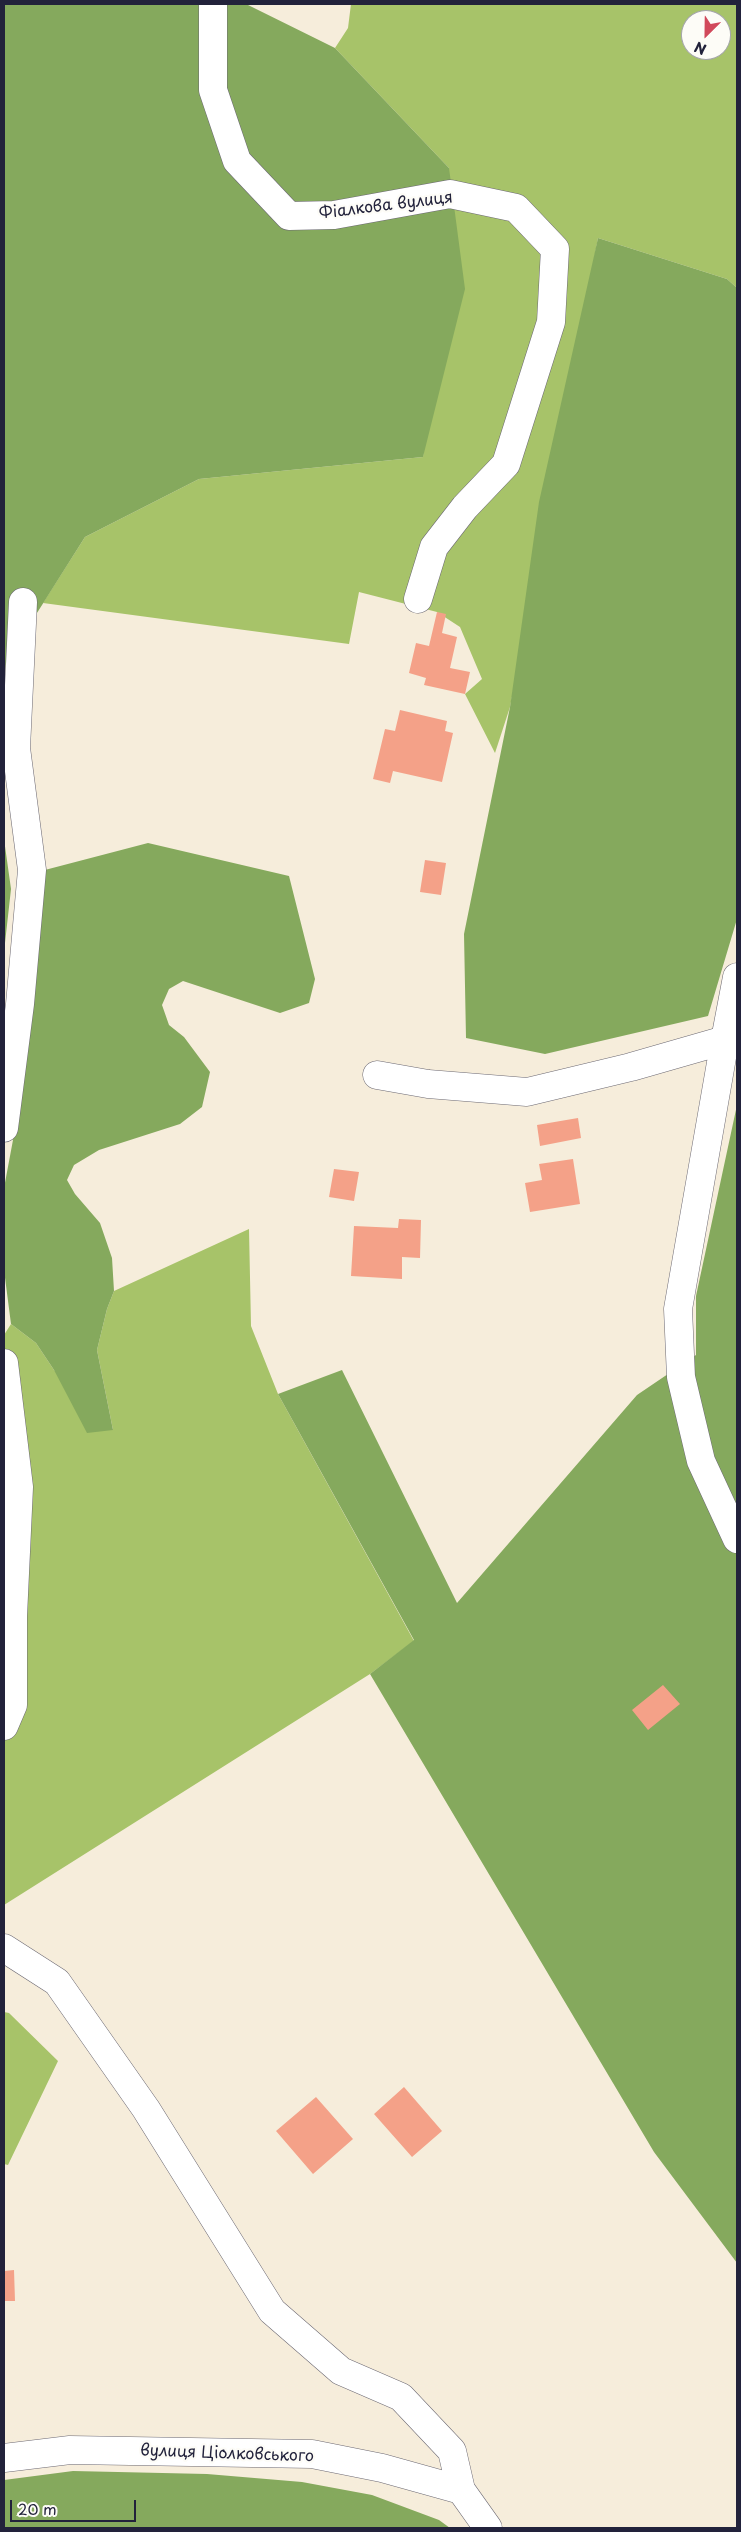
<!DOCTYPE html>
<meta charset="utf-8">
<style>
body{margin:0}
#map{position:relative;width:741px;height:2532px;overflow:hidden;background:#f6eddb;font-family:"Playpen Sans",sans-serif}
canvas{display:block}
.frame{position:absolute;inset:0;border:5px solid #22223b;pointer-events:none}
.north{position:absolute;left:681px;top:10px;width:50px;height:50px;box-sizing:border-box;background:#fdfcf7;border:1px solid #a5a5ac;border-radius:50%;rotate:203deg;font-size:14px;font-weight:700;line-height:20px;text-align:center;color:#22223b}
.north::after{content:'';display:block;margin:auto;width:18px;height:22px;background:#d1495b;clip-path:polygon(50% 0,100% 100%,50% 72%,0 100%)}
.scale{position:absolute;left:10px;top:2500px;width:126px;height:22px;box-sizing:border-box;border:2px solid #22223b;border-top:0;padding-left:6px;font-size:15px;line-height:18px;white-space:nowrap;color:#22223b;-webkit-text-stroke:4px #fdfcf7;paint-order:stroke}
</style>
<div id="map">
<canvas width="741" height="2532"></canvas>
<div class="frame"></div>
<div class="north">N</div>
<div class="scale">20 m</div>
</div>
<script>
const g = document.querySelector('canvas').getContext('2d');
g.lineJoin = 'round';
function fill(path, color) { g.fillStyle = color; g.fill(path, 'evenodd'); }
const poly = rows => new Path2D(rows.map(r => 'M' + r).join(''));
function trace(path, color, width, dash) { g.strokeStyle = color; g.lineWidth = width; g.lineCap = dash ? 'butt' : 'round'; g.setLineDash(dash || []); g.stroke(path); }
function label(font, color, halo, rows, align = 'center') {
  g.font = font + ' "Playpen Sans",sans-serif'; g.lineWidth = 4.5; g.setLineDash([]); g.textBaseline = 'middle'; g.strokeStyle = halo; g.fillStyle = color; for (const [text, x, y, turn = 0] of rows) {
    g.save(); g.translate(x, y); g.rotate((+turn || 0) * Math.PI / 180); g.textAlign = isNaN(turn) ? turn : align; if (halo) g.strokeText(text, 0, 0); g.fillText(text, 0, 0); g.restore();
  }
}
const green = poly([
 [351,4,737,4,737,288,727,279,598,238,510,707,495,753,465,694,482,679,460,627,437,612,359,592,349,644,43,603,85,537,199,479,423,457,449,168,335,48,348,28],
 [691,20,721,20,721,50,691,50],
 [249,1229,251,1326,278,1394,414,1641,370,1674,4,1905,4,1335,11,1324,36,1343,54,1370,113,1430,97,1350,107,1309,114,1291],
 [4,2012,9,2013,58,2061,8,2165,4,2164]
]);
const forest = poly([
 [4,4,246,4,335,48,449,168,465,289,423,457,199,479,85,537,6,662,4,688],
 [598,238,727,279,737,288,737,919,708,1016,545,1054,466,1038,464,934,510,707,539,502],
 [4,839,11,889,4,952],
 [148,843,289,876,315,979,309,1003,280,1013,183,981,169,989,162,1005,169,1025,184,1037,210,1072,202,1107,180,1124,99,1150,74,1165,67,1180,75,1194,100,1223,112,1258,114,1291,107,1309,97,1350,113,1430,87,1433,54,1370,36,1343,11,1324,4,1270,4,1188,13,1140,36,943,41,871],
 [737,1105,737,2263,654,2152,370,1674,414,1640,278,1394,342,1370,457,1603,637,1395,696,1355,696,1296],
 [73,2471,207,2474,302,2482,372,2495,439,2520,450,2528,4,2528,4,2480]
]);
const building = poly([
 [437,612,446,614,442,633,457,637,450,668,470,672,465,694,424,685,426,678,409,673,416,643,429,646],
 [400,710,447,721,445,731,453,733,442,782,393,771,390,783,373,779,385,729,395,731],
 [425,860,446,863,441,895,420,892],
 [578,1118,581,1138,540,1146,537,1125],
 [573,1159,580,1204,530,1212,525,1183,542,1180,539,1164],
 [334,1169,359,1172,354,1201,329,1197],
 [399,1219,421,1220,420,1258,402,1257,402,1279,351,1276,354,1226,398,1228],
 [663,1685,680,1704,648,1730,632,1710],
 [404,2087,442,2131,412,2157,374,2114],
 [316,2097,353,2139,313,2174,276,2131],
 [14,2270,15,2301,4,2301,4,2271]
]);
const minor = poly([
 [213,4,213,90,237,161,289,216,334,215,450,194,516,208,555,249,551,322,506,464,465,507,434,547,418,599],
 [725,1040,678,1309,681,1377,701,1461,737,1539],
 [377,1075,428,1084,527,1092,631,1067,725,1040,737,977],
 [4,1128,20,1004,32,870,16,748,23,602],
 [4,1363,19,1487,13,1616,13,1705,4,1726],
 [4,1948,57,1982,146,2109,272,2311,341,2371,401,2397,452,2451,461,2490],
 [4,2458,70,2450,312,2454,382,2468,461,2490,488,2528]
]);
const streetNames = [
 ["Фіалкова вулиця",386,206,-7],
 ["вулиця Ціолковського",227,2454,2]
];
fill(green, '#a7c369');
fill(forest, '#85a95d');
fill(building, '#f4a188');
trace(minor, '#6c6973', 29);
trace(minor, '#fff', 28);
label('16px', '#22223b', '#fdfcf7', streetNames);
</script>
